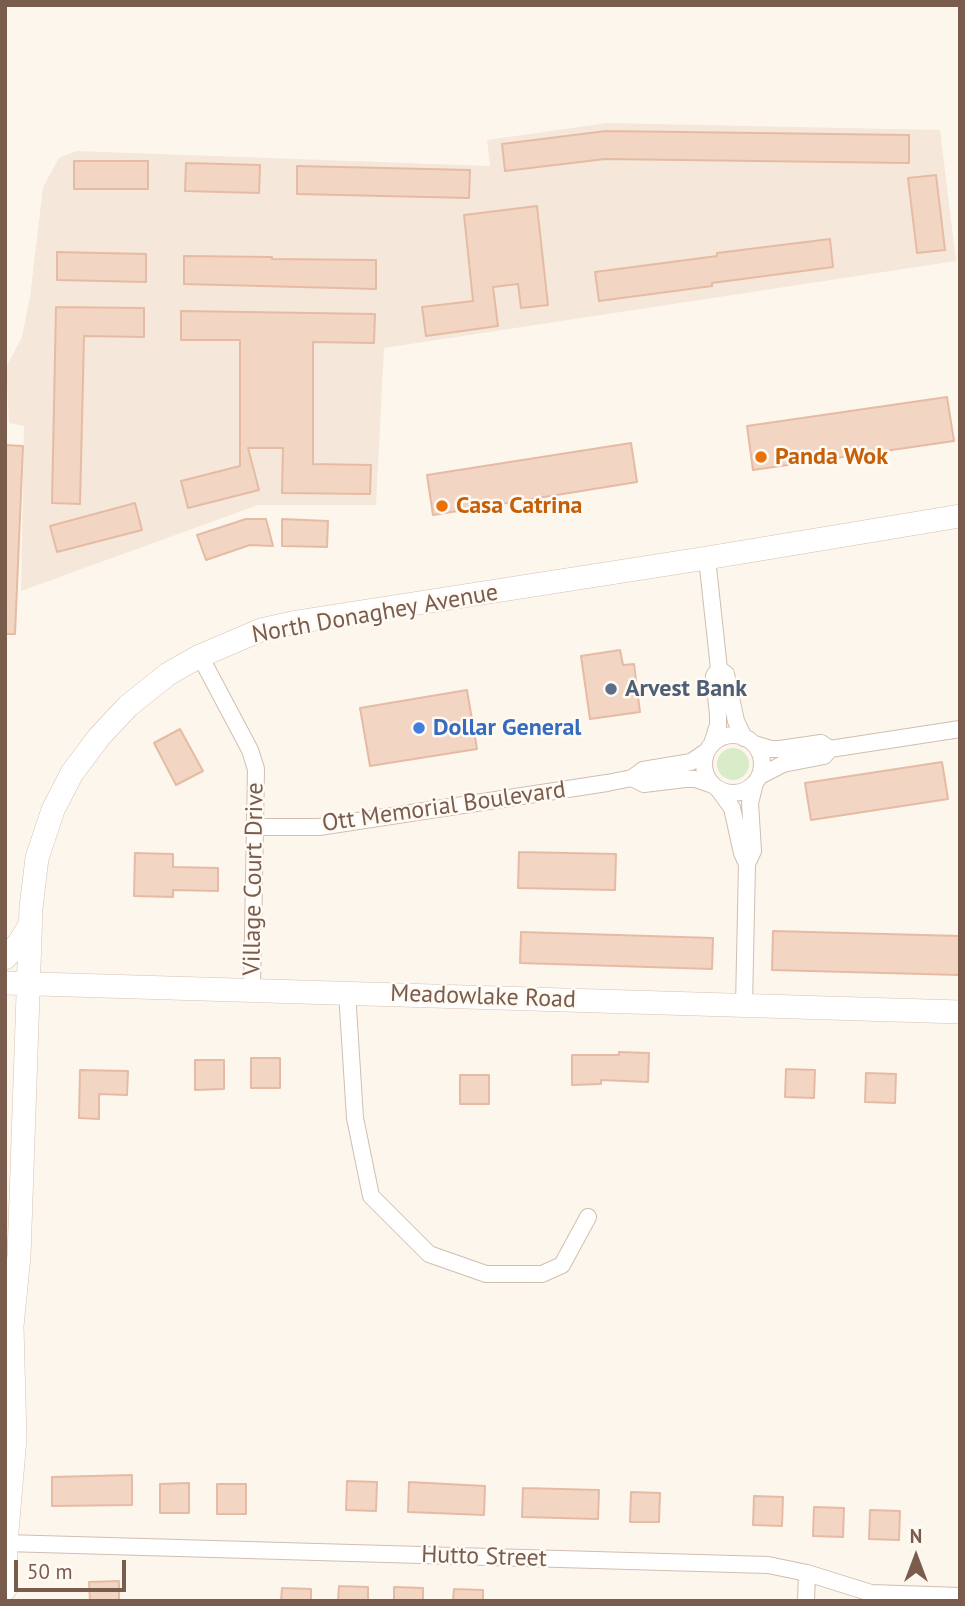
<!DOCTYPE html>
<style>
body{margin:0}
#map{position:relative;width:965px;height:1606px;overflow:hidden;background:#fdf6ec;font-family:"PT Sans",sans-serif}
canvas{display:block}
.frame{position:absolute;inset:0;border:7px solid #7a5c4d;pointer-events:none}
.north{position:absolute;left:881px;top:1522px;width:70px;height:70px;-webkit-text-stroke:5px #fffaf3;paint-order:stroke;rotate:0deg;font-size:19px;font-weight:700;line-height:28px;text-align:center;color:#7a5c4d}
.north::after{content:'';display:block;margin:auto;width:24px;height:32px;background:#7a5c4d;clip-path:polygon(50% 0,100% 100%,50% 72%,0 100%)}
.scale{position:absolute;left:14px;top:1560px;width:112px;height:32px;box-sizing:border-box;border:4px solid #7a5c4d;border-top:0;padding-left:9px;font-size:21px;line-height:24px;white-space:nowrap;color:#7a5c4d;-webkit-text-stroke:5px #fffaf3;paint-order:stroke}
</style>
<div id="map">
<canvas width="965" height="1606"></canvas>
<div class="frame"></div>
<div class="north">N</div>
<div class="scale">50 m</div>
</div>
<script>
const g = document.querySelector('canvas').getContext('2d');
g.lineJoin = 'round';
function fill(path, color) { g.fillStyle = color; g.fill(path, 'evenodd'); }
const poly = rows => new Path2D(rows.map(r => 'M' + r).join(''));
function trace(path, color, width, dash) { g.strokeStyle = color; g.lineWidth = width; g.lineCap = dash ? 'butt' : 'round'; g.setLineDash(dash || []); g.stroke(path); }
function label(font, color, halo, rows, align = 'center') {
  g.font = font + ' "PT Sans",sans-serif'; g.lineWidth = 5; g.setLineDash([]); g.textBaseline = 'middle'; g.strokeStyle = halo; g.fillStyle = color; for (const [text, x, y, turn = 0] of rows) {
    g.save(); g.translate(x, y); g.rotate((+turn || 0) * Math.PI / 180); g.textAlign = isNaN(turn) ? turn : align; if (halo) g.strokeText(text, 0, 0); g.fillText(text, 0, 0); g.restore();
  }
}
const residential = poly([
 [607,123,940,130,956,261,384,348,376,505,258,505,21,591,24,426,9,423,6,367,22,337,30,297,43,187,59,158,76,151,490,166,487,140]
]);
const green = poly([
 '717 764a16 16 0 1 1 32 0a16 16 0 1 1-32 0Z'
]);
const building = poly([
 [606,131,909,135,909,163,605,159,505,171,502,144,606,131],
 [74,161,148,161,148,189,74,189,74,161],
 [186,163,260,165,259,193,185,191,186,163],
 [297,166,470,170,469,198,297,194,297,166],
 [936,175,945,250,917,253,908,178,936,175],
 [537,206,548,305,521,308,518,284,493,287,498,326,426,336,422,307,473,301,464,215,537,206],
 [830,239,833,267,712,283,712,286,599,301,595,272,717,256,717,253,830,239],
 [57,252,146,254,146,282,57,280,57,252],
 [184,256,272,257,272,259,376,260,376,289,184,284,184,256],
 [56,307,144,308,144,337,84,336,80,504,52,503,56,307],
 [181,311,375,314,374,343,313,342,313,464,371,465,370,494,282,493,283,448,248,448,259,490,188,508,181,481,240,466,240,340,181,340,181,311],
 [947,397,954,441,753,470,747,426,947,397],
 [631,443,637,482,433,515,427,475,631,443],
 [5,445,23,446,15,634,5,634,5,445],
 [135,503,142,530,57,552,50,526,135,503],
 [246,519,266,519,273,546,250,545,206,560,197,535,246,519],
 [282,519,328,521,327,547,282,546,282,519],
 [620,650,623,665,634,664,640,712,590,719,581,656,620,650],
 [467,690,477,749,370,766,360,708,467,690],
 [180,729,203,771,176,785,154,743,180,729],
 [942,762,948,799,811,820,805,783,942,762],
 [519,852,616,854,615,890,518,888,519,852],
 [135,853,173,854,173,867,218,868,218,891,173,890,173,897,134,896,135,853],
 [773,931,960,936,960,975,772,970,773,931],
 [521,932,713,938,712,969,520,963,521,932],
 [619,1052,649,1053,648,1082,601,1080,601,1084,572,1085,572,1055,619,1055,619,1052],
 [251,1058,280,1058,280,1088,251,1088,251,1058],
 [195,1060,224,1060,224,1089,195,1090,195,1060],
 [786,1069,815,1070,814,1098,785,1097,786,1069],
 [80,1070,128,1071,127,1095,99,1094,99,1119,79,1118,80,1070],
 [866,1073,896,1074,895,1103,865,1102,866,1073],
 [460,1075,489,1075,489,1104,460,1104,460,1075],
 [132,1475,132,1505,52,1506,52,1477,132,1475],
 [347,1481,377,1482,376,1511,346,1510,347,1481],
 [409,1482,485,1486,484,1515,408,1512,409,1482],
 [189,1483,189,1513,160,1513,160,1484,189,1483],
 [217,1484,246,1484,246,1514,217,1514,217,1484],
 [523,1488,599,1490,598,1519,522,1517,523,1488],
 [631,1492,660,1493,659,1522,630,1522,631,1492],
 [754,1496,783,1497,782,1526,753,1525,754,1496],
 [814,1507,844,1508,843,1537,813,1536,814,1507],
 [870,1510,900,1511,899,1540,869,1539,870,1510],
 [119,1581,119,1601,90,1601,89,1582,119,1581],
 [339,1586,368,1587,368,1601,338,1601,339,1586],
 [394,1587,423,1588,423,1601,394,1601,394,1587],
 [282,1588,311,1589,311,1601,281,1601,282,1588],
 [454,1589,483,1590,483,1601,453,1601,454,1589]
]);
const street = poly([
 [707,558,719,669,714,676,718,715,718,725,712,744],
 [200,656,250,750,256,769,252,990],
 [719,669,726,674,736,721,744,738],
 '704 764a29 29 0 1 1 58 0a29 29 0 1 1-58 0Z',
 [754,744,771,749,780,749,821,743,830,749],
 [760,776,783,764,824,756,830,749,960,729],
 [632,778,644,784,685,779,695,779,713,785],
 [719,790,732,808,742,853,747,864],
 [255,827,319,827,607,783,632,778,643,770,691,762,707,751],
 [347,992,355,1118,371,1196,429,1254,486,1274,542,1274,562,1265,588,1217],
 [744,1005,747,864,753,851,750,803,755,783],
 [5,1543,768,1565,807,1573,871,1593,960,1596],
 [806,1601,807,1573]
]);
const secondary = poly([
 [5,958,19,943,30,925],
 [5,983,960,1012],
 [5,1589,6,1543,15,1438,12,1326,19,1256,31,908,37,858,53,810,72,773,99,737,128,706,168,674,200,656,261,630,297,622,707,558,960,516]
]);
const markers = [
 [761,457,7,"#e8710a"],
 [442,506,7,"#e8710a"],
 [611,689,7,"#5c6f8a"],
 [419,728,7,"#3f7fe0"]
];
const foodNames = [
 ["Panda Wok",775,457],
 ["Casa Catrina",456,506]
];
const streetNames = [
 ["North Donaghey Avenue",375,614,-10],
 ["Ott Memorial Boulevard",444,807,-8],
 ["Village Court Drive",254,879,-89],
 ["Meadowlake Road",483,997,2],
 ["Hutto Street",484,1557,2]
];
const serviceNames = [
 ["Arvest Bank",625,689]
];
const shopNames = [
 ["Dollar General",433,728]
];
fill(residential, '#f5e8da');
fill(green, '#d8ecc9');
fill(building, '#f3d5c3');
trace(building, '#e6bba3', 2);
trace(street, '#d1beb0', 18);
trace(secondary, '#d6c0b0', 24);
trace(street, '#fff', 16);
trace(secondary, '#fff', 23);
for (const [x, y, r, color] of markers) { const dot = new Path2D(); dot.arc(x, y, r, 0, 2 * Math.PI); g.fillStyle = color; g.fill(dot); trace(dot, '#fffaf3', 2.5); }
label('bold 24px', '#c56008', '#fffaf3', foodNames, 'left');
label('24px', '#7a5c4d', '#fffaf3', streetNames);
label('bold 24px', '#4e5e75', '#fffaf3', serviceNames, 'left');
label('bold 24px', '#366cbe', '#fffaf3', shopNames, 'left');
</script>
